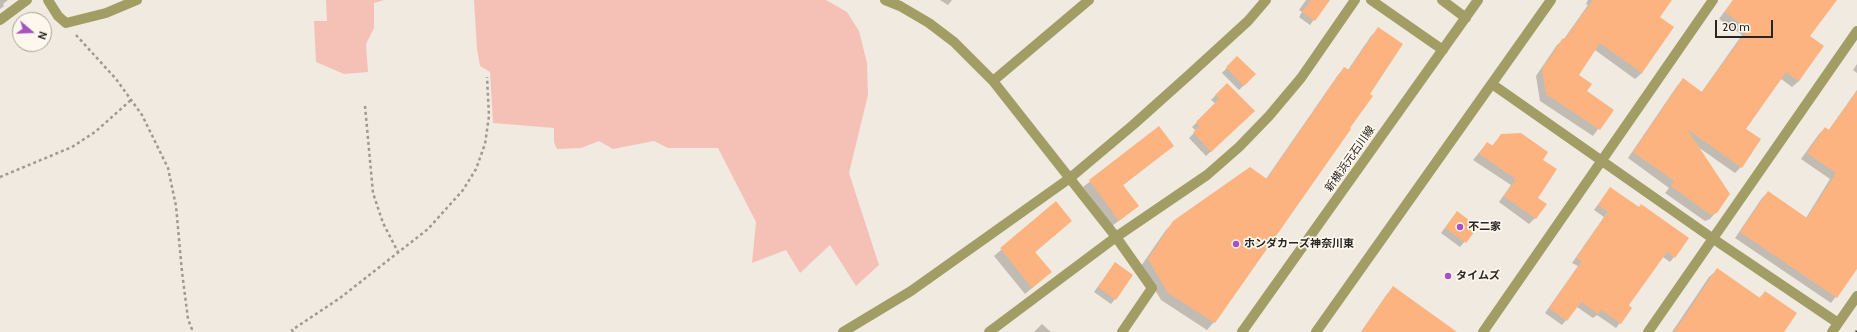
<!DOCTYPE html>
<meta charset="utf-8">
<style>
body{margin:0}
#map{position:relative;width:1857px;height:332px;overflow:hidden;background:#f0eae0;font-family:Cabin,sans-serif}
canvas{display:block}
.north{position:absolute;left:12px;top:12px;width:40px;height:40px;box-sizing:border-box;background:#fdf7ed;border:1px solid #a8a39c;border-radius:50%;rotate:109deg;font-size:11px;font-weight:700;line-height:16px;text-align:center;color:#282623}
.north::after{content:'';display:block;margin:auto;width:14px;height:18px;background:#a652c0;clip-path:polygon(50% 0,100% 100%,50% 72%,0 100%)}
.scale{position:absolute;left:1715px;top:20px;width:58px;height:18px;box-sizing:border-box;border:2px solid #282623;border-top:0;padding-left:5px;font-size:12px;line-height:14px;white-space:nowrap;color:#282623;-webkit-text-stroke:3px #fdf7ed;paint-order:stroke}
</style>
<div id="map">
<canvas width="1857" height="332"></canvas>
<div class="north">N</div>
<div class="scale">20 m</div>
</div>
<script>
const g = document.querySelector('canvas').getContext('2d');
g.lineJoin = 'round';
function fill(path, color) { g.fillStyle = color; g.fill(path, 'evenodd'); }
const poly = rows => new Path2D(rows.map(r => 'M' + r).join(''));
function trace(path, color, width, dash) { g.strokeStyle = color; g.lineWidth = width; g.lineCap = dash ? 'butt' : 'round'; g.setLineDash(dash || []); g.stroke(path); }
function label(font, color, halo, rows, align = 'center') {
  g.font = font + ' Cabin,"Noto Sans JP",sans-serif'; g.lineWidth = 3.5; g.setLineDash([]); g.textBaseline = 'middle'; g.strokeStyle = halo; g.fillStyle = color; for (const [text, x, y, turn = 0] of rows) {
    g.save(); g.translate(x, y); g.rotate((+turn || 0) * Math.PI / 180); g.textAlign = isNaN(turn) ? turn : align; if (halo) g.strokeText(text, 0, 0); g.fillText(text, 0, 0); g.restore();
  }
}
const green = poly([
 [326,0,384,0,374,3,374,28,366,44,368,72,344,74,316,62,314,21,327,21],
 [474,0,826,0,847,12,859,31,867,63,868,95,849,173,879,265,856,286,830,245,800,273,786,250,752,263,756,222,718,148,668,148,654,141,613,149,599,141,581,148,557,149,554,142,554,128,493,123,490,72,480,66,477,49]
]);
const shadow = poly([
 [0,0,8,0,3,4,4,6,0,9],
 [940,0,952,0,948,5],
 [1306,0,1328,0,1310,25,1299,17,1302,12,1299,10],
 [1588,0,1671,0,1659,17,1642,73,1635,79,1595,50,1577,75,1586,92,1612,110,1593,136,1540,101,1536,76,1557,45,1564,39,1588,5,1586,4],
 [1733,0,1835,0,1809,37,1822,46,1799,81,1792,87,1781,79,1745,129,1760,140,1741,167,1735,173,1698,147,1716,212,1710,219,1705,221,1665,193,1669,188,1628,158,1677,86,1683,80,1701,93,1742,35,1719,19],
 [1378,29,1373,87,1348,129,1350,129,1214,322,1207,330,1161,300,1141,266,1166,230,1174,222,1266,179,1338,75,1345,68,1348,70,1371,36],
 [1237,57,1255,74,1239,90,1222,73],
 [1857,64,1857,73,1853,70],
 [1227,84,1253,111,1206,156,1189,138,1196,131,1192,127,1216,104,1211,100],
 [1857,90,1857,267,1831,303,1735,238,1762,198,1768,192,1806,218,1830,179,1801,159,1819,134,1825,128,1828,131],
 [1159,128,1173,146,1122,186,1138,206,1112,226,1083,187],
 [1501,135,1542,160,1535,218,1529,224,1499,202,1511,185,1473,160,1487,143,1492,146],
 [1610,188,1674,257,1670,262,1663,257,1627,305,1620,323,1616,328,1597,315,1593,318,1577,307,1562,325,1545,313,1578,266,1572,263,1604,217,1594,210],
 [1056,203,1071,221,1034,253,1044,278,1025,294,994,256],
 [1453,217,1477,227,1460,247,1441,233],
 [1115,263,1115,299,1111,304,1094,292],
 [1717,270,1759,298,1765,292,1783,332,1672,332,1709,277],
 [1393,288,1448,332,1361,332,1387,294],
 [1042,324,1051,332,1034,332]
]);
const building = poly([
 [1311,0,1330,0,1315,21,1302,12],
 [1593,0,1672,0,1660,17,1674,27,1642,73,1600,43,1579,75,1592,84,1587,91,1614,110,1600,130,1546,94,1542,69,1563,38,1565,39],
 [1733,0,1837,0,1810,36,1824,46,1799,81,1786,72,1746,129,1761,139,1742,168,1687,129,1730,194,1717,213,1711,215,1671,186,1674,181,1633,152,1683,78,1702,92,1748,29,1725,12],
 [1378,27,1403,44,1374,88,1370,94,1373,96,1350,128,1351,129,1215,323,1168,293,1148,259,1173,221,1250,167,1267,179,1344,67,1349,70],
 [1237,56,1256,74,1244,86,1226,67],
 [1227,83,1255,111,1211,152,1193,132,1200,126,1196,122,1219,99,1215,95],
 [1857,91,1857,269,1837,298,1740,232,1768,191,1807,218,1836,173,1807,153,1825,127,1829,130],
 [1159,126,1174,146,1123,185,1139,206,1119,221,1089,180],
 [1521,133,1548,152,1543,160,1557,169,1538,198,1547,204,1536,219,1504,196,1516,179,1479,154,1487,142,1493,146,1501,134],
 [1610,187,1639,207,1641,204,1689,238,1675,258,1667,252,1629,305,1632,308,1621,324,1602,310,1598,314,1581,302,1567,321,1549,308,1582,261,1576,258,1608,212,1598,205],
 [1056,201,1072,221,1035,252,1052,272,1032,288,1000,248],
 [1457,211,1478,227,1466,243,1445,228],
 [1115,262,1133,275,1116,300,1098,287],
 [1717,268,1760,298,1765,291,1797,313,1784,332,1674,332],
 [1393,286,1457,332,1361,332]
]);
const path = poly([
 [76,35,116,79,142,115,168,168,176,206,182,272,188,319,193,332],
 [365,106,373,193,383,223,398,252],
 [0,177,72,147,95,132,131,100],
 [293,332,292,330,340,298,428,229,463,190,476,169,485,144,489,116,487,77]
]);
const minor = poly([
 [48,0,58,16,66,23,106,13,137,0],
 [885,0,900,6,929,23,954,42,993,81,1116,237,1152,288,1122,332],
 [1371,0,1443,50],
 [1442,0,1466,18],
 [0,20,27,0],
 [993,81,1089,0],
 [1492,84,1712,238,1838,323],
 [843,332,911,291,1070,178,1133,125,1190,74,1248,21,1266,0],
 [989,332,1116,237,1207,175,1239,147,1269,116,1301,78,1355,0],
 [1242,332,1478,0],
 [1316,332,1551,0],
 [1483,332,1713,0],
 [1648,332,1857,31],
 [1832,332,1857,296]
]);
const rail = poly([
 [1856,332,1857,331]
]);
const markers = [
 [1460,227,4,"#a652c0"],
 [1236,244,4,"#a652c0"],
 [1448,276,4,"#a652c0"]
];
const streetNames = [
 ["新横浜元石川線",1350,159,-55]
];
const poiNames = [
 ["不二家",1468,227],
 ["ホンダカーズ神奈川東",1244,244],
 ["タイムズ",1456,276]
];
fill(green, '#f5c1b7');
fill(shadow, '#0003');
fill(building, '#fdb37f');
trace(path, '#9e9a92', 2.5, [3, 3]);
trace(minor, '#a19d65', 10);
trace(rail, '#4b4944', 3, [6, 3]);
for (const [x, y, r, color] of markers) { const dot = new Path2D(); dot.arc(x, y, r, 0, 2 * Math.PI); g.fillStyle = color; g.fill(dot); trace(dot, '#fdf7ed', 1.5); }
label('11px', '#282623', '#fdf7ed', streetNames);
label('bold 11px', '#282623', '#fdf7ed', poiNames, 'left');
</script>
